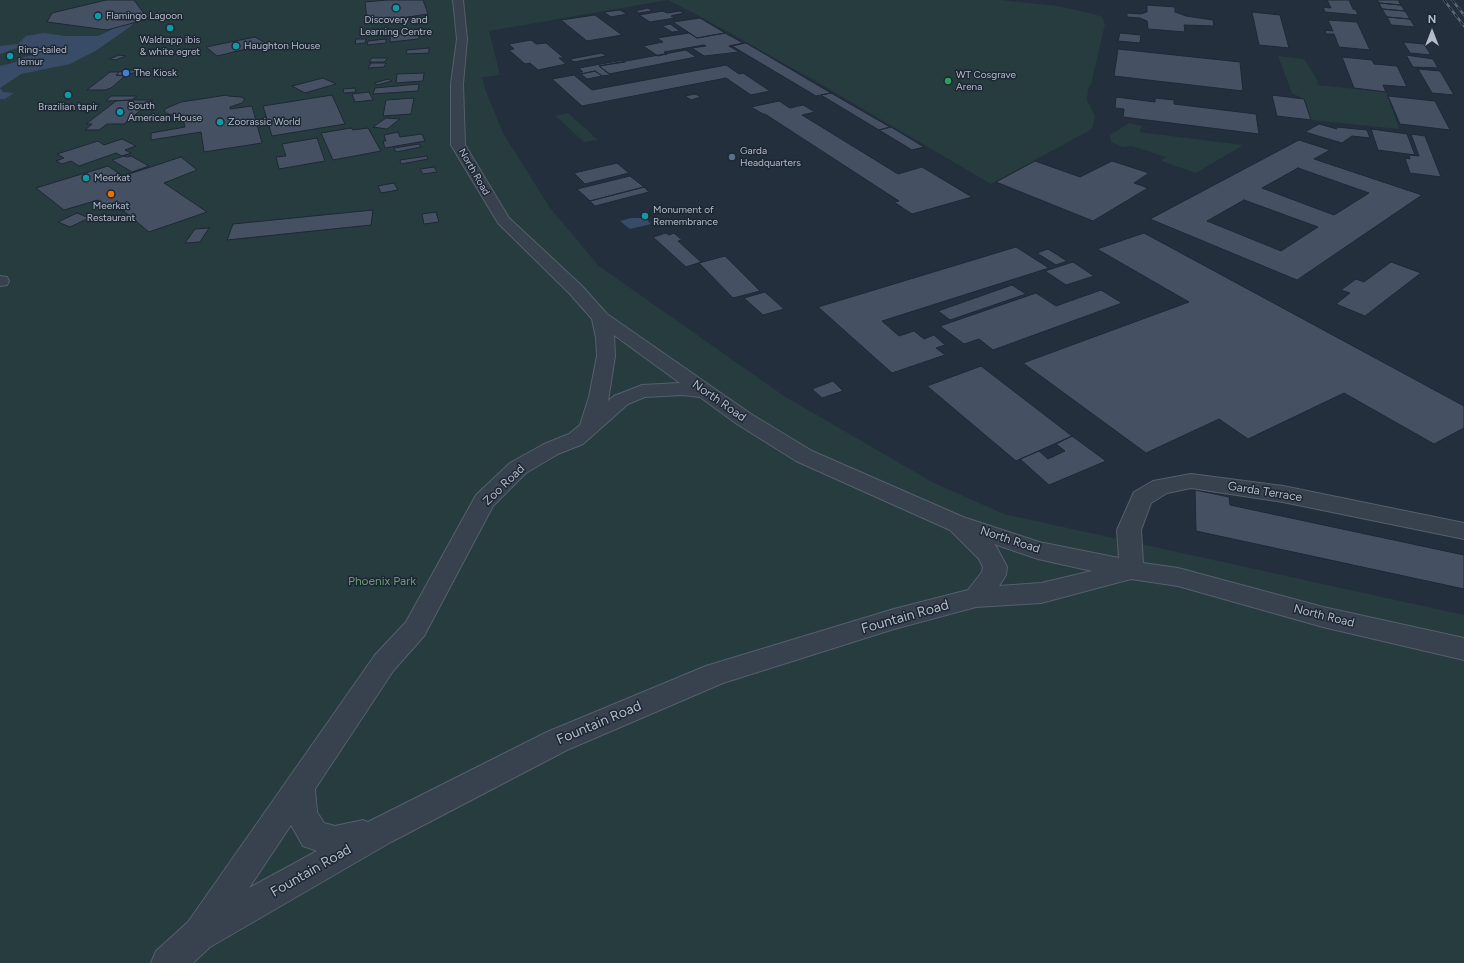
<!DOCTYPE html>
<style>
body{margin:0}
#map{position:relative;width:1464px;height:963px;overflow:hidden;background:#242f3e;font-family:Figtree,sans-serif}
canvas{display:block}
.north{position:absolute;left:1412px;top:12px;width:40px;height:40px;-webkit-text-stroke:3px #1d2633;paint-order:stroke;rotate:0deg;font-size:11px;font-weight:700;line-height:16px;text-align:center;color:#b4bcc9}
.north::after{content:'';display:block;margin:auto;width:14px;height:18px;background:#b4bcc9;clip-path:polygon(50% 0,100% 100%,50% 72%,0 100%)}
</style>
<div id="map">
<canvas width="1464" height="963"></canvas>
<div class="north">N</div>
</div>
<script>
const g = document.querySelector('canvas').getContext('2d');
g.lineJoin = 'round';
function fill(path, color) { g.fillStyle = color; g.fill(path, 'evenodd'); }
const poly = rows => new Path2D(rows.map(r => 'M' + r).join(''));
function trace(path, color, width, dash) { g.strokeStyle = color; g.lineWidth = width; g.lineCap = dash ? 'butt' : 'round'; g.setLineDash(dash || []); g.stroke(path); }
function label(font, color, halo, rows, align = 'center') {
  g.font = font + ' Figtree,sans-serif'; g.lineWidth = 3; g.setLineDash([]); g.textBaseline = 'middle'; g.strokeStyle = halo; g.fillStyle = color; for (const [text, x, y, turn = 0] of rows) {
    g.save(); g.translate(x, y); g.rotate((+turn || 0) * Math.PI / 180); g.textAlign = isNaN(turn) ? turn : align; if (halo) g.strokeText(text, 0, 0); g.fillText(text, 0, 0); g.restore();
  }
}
const green = poly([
 [0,0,668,0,489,31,500,75,482,77,485,89,503,133,550,208,599,266,784,396,932,482,1004,514,1464,615,1464,963,0,963],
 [668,0,1001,0,1058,6,1093,14,1102,17,1105,24,1091,84,1088,89,1087,100,1095,116,1092,129,991,184,805,75,703,18],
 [1278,56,1304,59,1318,81,1317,85,1386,92,1399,129,1311,120,1304,99,1292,93],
 [568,113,598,140,584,142,556,116],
 [1129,123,1142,126,1139,132,1243,145,1196,173,1161,161,1166,157,1132,146,1123,147,1111,142,1110,135]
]);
const water = poly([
 [137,19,131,26,97,50,70,64,21,74,0,88,3,92,14,93,5,99,0,99,0,66,13,63,24,57,38,54,44,48,20,47,0,54,0,46,18,44,26,36,44,33,64,36,98,36,113,29,117,24],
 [631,218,645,218,651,224,630,229,620,221]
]);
const building = poly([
 [106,0,134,0,148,19,107,30,47,22,52,13,106,0],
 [387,0,423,0,428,14,375,22,374,17,367,18,365,2,387,0],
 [1327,0,1349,0,1353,9,1356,10,1358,15,1325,12,1323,7,1331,8,1327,0],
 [1377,0,1398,0,1401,5,1379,3,1377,0],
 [1379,3,1401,5,1405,11,1382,9,1379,3],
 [1147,5,1175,7,1175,12,1186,16,1213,20,1214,26,1184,25,1185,32,1148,29,1147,21,1140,18,1127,17,1127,13,1141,14,1147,12,1147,5],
 [648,8,652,11,639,13,635,11,648,8],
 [1382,9,1405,11,1410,19,1387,17,1382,9],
 [620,10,627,14,611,17,604,12,620,10],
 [663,11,667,13,680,11,684,13,671,16,675,18,650,22,639,15,663,11],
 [1252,12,1280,15,1289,48,1259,45,1252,12],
 [595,15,622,35,587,41,561,20,595,15],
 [1387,17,1410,19,1415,27,1391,25,1387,17],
 [700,18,725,33,697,38,673,22,700,18],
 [1328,20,1357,22,1370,50,1339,47,1334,34,1326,34,1325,30,1333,31,1328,20],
 [670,24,680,31,672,32,662,26,670,24],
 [419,32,419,39,390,42,390,35,419,32],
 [689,33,697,38,725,33,743,43,729,46,739,52,704,56,692,48,706,46,704,45,664,52,667,54,658,56,643,46,663,42,657,38,689,33],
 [1120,33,1141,35,1140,43,1118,41,1120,33],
 [255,37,267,44,217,56,206,47,255,37],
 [356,39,366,39,365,43,355,44,356,39],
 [386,39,386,43,367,45,368,41,386,39],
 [531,40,536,44,546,43,564,58,559,58,566,64,538,70,530,63,525,64,509,50,514,49,509,44,531,40],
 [1403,42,1424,44,1431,55,1410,53,1403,42],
 [746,43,831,93,816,96,732,46,746,43],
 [429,48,429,53,406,54,407,50,429,48],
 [1118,49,1240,62,1243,91,1114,76,1118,49],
 [686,50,696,57,609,74,599,66,686,50],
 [602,53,606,56,574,62,570,59,602,53],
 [119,55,126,56,116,60,109,59,119,55],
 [1406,55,1433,59,1438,68,1413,67,1406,55],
 [1342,57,1372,60,1374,64,1397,66,1407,87,1383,85,1386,92,1354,88,1342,57],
 [372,58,388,58,384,62,369,62,372,58],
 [623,60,625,62,599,66,611,75,602,76,595,71,581,74,579,72,583,72,579,68,623,60],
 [371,63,386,63,384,67,368,68,371,63],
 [726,65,739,74,743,73,770,91,751,95,726,78,582,106,552,79,574,75,592,90,726,65],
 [1418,69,1440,71,1454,95,1432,93,1418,69],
 [126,70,134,70,136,72,125,76,116,75,119,72,126,70],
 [595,71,602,76,587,79,581,74,595,71],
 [110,72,119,72,116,75,125,76,111,88,105,90,87,90,110,72],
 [424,73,423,81,396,83,397,74,424,73],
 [323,78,336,84,305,93,292,86,323,78],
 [388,79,392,81,377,85,374,83,388,79],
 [419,84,418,91,373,94,375,88,419,84],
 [355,88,356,92,344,93,343,89,355,88],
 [369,92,373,100,355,102,352,94,369,92],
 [831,93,890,127,879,130,821,95,831,93],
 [695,94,701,97,691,100,685,96,695,94],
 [227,95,228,96,241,97,245,99,242,103,230,107,230,109,252,106,262,143,204,152,201,132,151,140,151,133,185,127,182,115,172,115,166,113,164,110,167,108,181,102,227,95],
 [332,95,345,124,272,136,263,106,332,95],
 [1272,95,1304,99,1311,120,1277,116,1272,95],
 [111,96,137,96,132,100,106,101,111,96],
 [1388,96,1435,101,1450,130,1400,124,1388,96],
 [1116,97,1155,102,1155,98,1174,100,1174,104,1256,114,1259,134,1123,117,1124,109,1115,108,1116,97],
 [414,98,411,114,383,116,386,100,414,98],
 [132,100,153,100,124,124,107,124,99,130,85,130,92,124,86,124,116,101,132,100],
 [779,101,790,108,803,105,815,112,802,115,898,174,922,167,972,197,912,214,894,202,899,201,765,114,763,114,751,107,779,101],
 [386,118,400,119,387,129,373,127,386,118],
 [1319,124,1337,129,1336,127,1367,130,1370,138,1352,136,1342,143,1305,132,1319,124],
 [891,127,924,147,912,150,879,130,891,127],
 [351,128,353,130,368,128,381,151,333,160,321,133,351,128],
 [1371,129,1407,134,1415,155,1378,150,1371,129],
 [398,132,400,137,422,134,425,141,385,148,383,141,386,141,384,135,398,132],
 [1411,134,1425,136,1441,177,1410,173,1405,158,1410,159,1409,155,1419,156,1411,134],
 [317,138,325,161,279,169,276,157,286,156,282,144,317,138],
 [122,139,136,146,125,150,131,153,122,156,116,153,79,166,71,161,62,164,56,161,64,158,57,154,98,141,104,145,122,139],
 [1299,140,1330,150,1314,159,1422,195,1297,280,1150,219,1299,140],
 [1298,168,1369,193,1334,215,1262,188,1298,168],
 [1244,200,1318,227,1281,251,1207,221,1244,200],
 [419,144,421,147,396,152,394,148,419,144],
 [124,156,127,157,131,156,149,166,132,172,112,160,124,156],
 [427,156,428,159,401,164,400,160,427,156],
 [181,157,197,170,164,183,207,212,149,232,114,203,105,206,98,200,64,210,36,188,108,166,123,176,181,157],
 [1035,161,1080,177,1112,161,1149,173,1134,183,1148,188,1093,221,996,182,1035,161],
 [617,163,629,173,585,184,574,173,617,163],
 [434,167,437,172,423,174,420,169,434,167],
 [630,176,644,187,590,201,577,189,630,176],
 [394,183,398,190,381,193,378,186,394,183],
 [644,187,649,192,595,206,590,201,644,187],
 [373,210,371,225,227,240,233,224,373,210],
 [436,212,439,222,424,224,422,214,436,212],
 [77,213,89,218,70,227,58,222,77,213],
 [209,228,200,242,185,243,195,229,209,228],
 [666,233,669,235,674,233,682,240,678,241,701,262,686,267,653,237,666,233],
 [1144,233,1464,406,1464,428,1434,444,1344,393,1248,439,1219,419,1146,453,1023,363,1189,302,1097,249,1144,233],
 [1016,247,1049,268,882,321,899,336,914,331,924,339,934,335,945,345,936,348,945,355,892,373,818,307,1016,247],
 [1048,249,1067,261,1056,265,1037,253,1048,249],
 [725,256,760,291,733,298,699,263,725,256],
 [1073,262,1094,276,1066,285,1045,271,1073,262],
 [1391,262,1421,273,1365,316,1336,304,1350,293,1341,290,1356,279,1364,282,1391,262],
 [1012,285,1026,294,950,320,938,311,1012,285],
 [1101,290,1122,303,993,350,979,339,964,344,940,326,1036,293,1056,306,1101,290],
 [765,292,784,309,763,315,744,298,765,292],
 [981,366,1072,436,1016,461,927,386,981,366],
 [833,381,843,391,822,398,812,389,833,381],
 [1072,436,1106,461,1049,485,1020,459,1039,451,1048,459,1065,451,1056,444,1072,436],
 [1195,490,1229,497,1230,505,1464,555,1464,589,1196,531,1195,490]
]);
const pedestrian = poly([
 [0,276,7,277,9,281,7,285,0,286,0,276]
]);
const minor = poly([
 [453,0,463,0,467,39,463,84,465,145,509,218,582,286,607,314,751,414,812,451,963,517,1039,542,1119,558,1117,530,1134,492,1153,481,1191,474,1283,486,1464,523,1464,539,1283,502,1191,488,1167,493,1151,503,1141,530,1143,563,1178,568,1323,607,1464,638,1464,660,1323,627,1178,586,1131,579,1041,603,976,607,894,629,723,683,567,750,391,842,210,947,193,963,151,963,156,951,188,922,375,655,406,622,476,495,510,463,544,444,569,434,580,425,589,397,597,356,596,338,592,319,570,294,498,223,451,145,451,84,457,39,453,0],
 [614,335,680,383,642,385,614,396,608,401,615,356,614,335],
 [682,395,700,397,737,424,796,461,950,530,979,559,983,567,982,572,968,590,894,609,706,666,547,732,368,822,363,820,335,826,324,823,317,812,315,789,393,671,424,636,493,506,526,473,558,454,583,444,628,404,645,397,682,395],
 [994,544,1038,559,1092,571,1041,583,999,586,1006,575,1007,567,997,548,994,544],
 [291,825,303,846,317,851,249,888,291,825]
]);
const rail = poly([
 [1444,0,1464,26],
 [1452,0,1464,15]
]);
const markers = [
 [396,8,4,"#0f9aa8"],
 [98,16,4,"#0f9aa8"],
 [170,28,4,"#0f9aa8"],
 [236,46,4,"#0f9aa8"],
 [10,56,4,"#0f9aa8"],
 [126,73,4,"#3f7fe0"],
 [948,81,4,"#2e9e5b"],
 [68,95,4,"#0f9aa8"],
 [120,112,4,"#0f9aa8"],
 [220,122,4,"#0f9aa8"],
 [732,157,4,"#5c6f8a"],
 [86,178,4,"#0f9aa8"],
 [111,194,4,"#e8710a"],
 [645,216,4,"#0f9aa8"]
];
const farPoinames = [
 ["Flamingo Lagoon",106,16],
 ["Discovery and",396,20,"center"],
 ["Learning Centre",396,32,"center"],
 ["Waldrapp ibis",170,40,"center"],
 ["& white egret",170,52,"center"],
 ["Haughton House",244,46],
 ["Ring-tailed",18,50],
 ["lemur",18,62],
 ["The Kiosk",134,73],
 ["WT Cosgrave",956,75],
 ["Arena",956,87],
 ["South",128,106],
 ["American House",128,118],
 ["Brazilian tapir",68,107,"center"],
 ["Zoorassic World",228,122],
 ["Garda",740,151],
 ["Headquarters",740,163],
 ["Meerkat",94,178],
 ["Meerkat",111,206,"center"],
 ["Restaurant",111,218,"center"],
 ["Monument of",653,210],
 ["Remembrance",653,222]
];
const farStreetnames = [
 ["North Road",474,172,60]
];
const streetNames = [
 ["North Road",719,401,35],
 ["Zoo Road",504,485,-44],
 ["Garda Terrace",1265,492,9],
 ["North Road",1010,540,18],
 ["North Road",1324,616,14]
];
const parkNames = [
 ["Phoenix Park",382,581]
];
const nearStreetnames = [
 ["Fountain Road",905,617,-16],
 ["Fountain Road",599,723,-23],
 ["Fountain Road",311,871,-30]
];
fill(green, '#263c3f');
fill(water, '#394c67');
fill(building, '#455162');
trace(building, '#1f2835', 1);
trace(pedestrian, '#565f6c', 2);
trace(minor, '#565f6c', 2);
fill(pedestrian, '#38414e');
fill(minor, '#38414e');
trace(rail, '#5a6575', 2.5);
trace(rail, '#1d2633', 1.5, [4.5]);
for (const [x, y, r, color] of markers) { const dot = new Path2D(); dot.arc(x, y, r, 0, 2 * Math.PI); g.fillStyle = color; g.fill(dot); trace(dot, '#1d2633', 1.5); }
label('10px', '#b4bcc9', '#1d2633', farPoinames, 'left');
label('10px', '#b4bcc9', '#1d2633', farStreetnames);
label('12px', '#b4bcc9', '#1d2633', streetNames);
label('12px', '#6b9a76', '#1d2633', parkNames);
label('14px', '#b4bcc9', '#1d2633', nearStreetnames);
</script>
